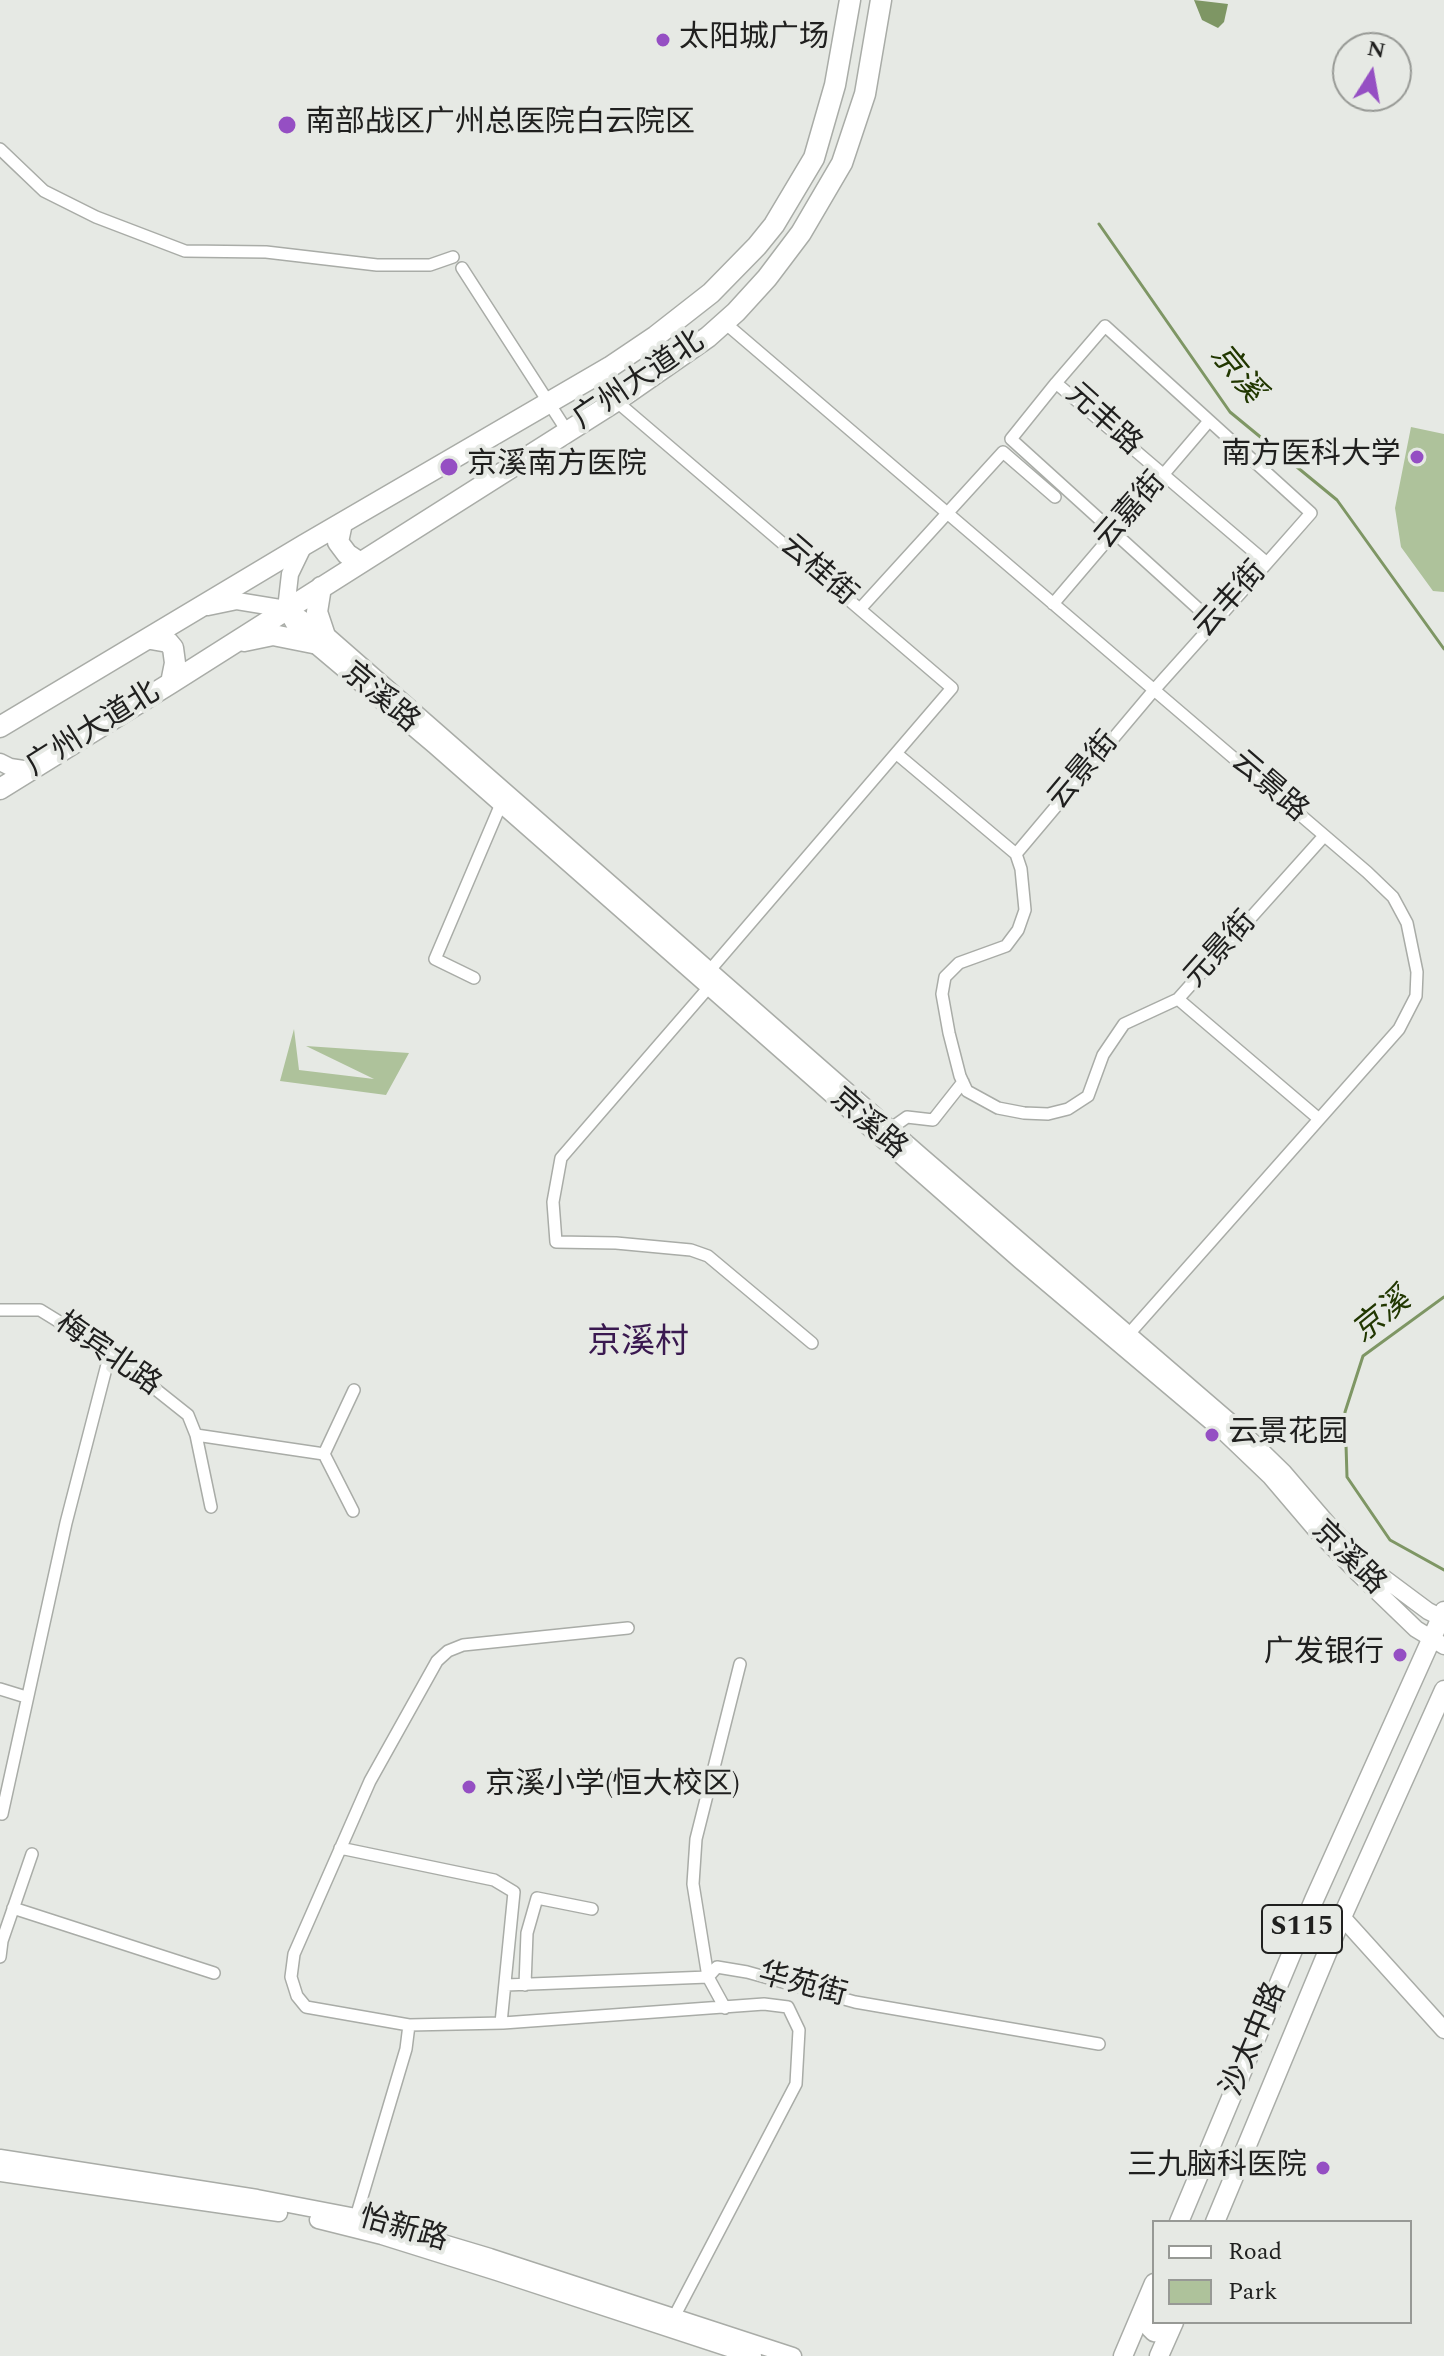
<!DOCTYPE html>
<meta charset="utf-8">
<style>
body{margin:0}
#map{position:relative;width:1444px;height:2356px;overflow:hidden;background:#e6e9e4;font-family:Spectral,serif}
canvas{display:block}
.legend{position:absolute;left:1152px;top:2220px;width:260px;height:104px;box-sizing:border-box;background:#e6e9e4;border:2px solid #979995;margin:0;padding:10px 14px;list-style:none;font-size:24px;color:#20201f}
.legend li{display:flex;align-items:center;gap:16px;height:40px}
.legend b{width:40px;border:2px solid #979995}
.north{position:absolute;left:1332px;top:32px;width:80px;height:80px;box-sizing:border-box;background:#e6e9e4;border:2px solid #979995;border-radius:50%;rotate:11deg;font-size:22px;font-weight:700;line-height:32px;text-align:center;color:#20201f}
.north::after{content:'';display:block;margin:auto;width:28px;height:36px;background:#954fc3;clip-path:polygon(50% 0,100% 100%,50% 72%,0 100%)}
</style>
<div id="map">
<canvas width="1444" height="2356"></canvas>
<ul class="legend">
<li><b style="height:10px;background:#fff"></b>Road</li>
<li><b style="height:22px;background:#aec29b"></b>Park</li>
</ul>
<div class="north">N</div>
</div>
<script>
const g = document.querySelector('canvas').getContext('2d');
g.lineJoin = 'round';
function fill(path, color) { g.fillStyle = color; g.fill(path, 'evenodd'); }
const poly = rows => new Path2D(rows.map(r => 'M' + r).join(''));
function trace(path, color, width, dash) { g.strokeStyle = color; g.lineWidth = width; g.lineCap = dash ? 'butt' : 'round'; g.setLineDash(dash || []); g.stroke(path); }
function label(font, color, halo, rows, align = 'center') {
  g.font = font + ' Spectral,"Noto Sans SC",serif'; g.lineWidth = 8; g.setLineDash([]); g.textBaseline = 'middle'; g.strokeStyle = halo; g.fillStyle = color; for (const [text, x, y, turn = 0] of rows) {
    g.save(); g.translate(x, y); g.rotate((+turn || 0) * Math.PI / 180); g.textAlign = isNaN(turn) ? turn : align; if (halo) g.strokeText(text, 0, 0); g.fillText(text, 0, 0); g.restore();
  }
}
const green = poly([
 [1411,427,1444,434,1444,592,1433,591,1401,547,1395,508],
 [294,1029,299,1070,374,1079,306,1046,409,1053,386,1095,280,1081]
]);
const water = poly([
 [1194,0,1228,4,1224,22,1218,28,1202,20]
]);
const stream = poly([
 [1099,224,1230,412,1337,500,1444,649],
 [1444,1297,1363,1356,1345,1412,1347,1477,1390,1540,1444,1570]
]);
const street = poly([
 [0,149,44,191,96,217,185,251,266,252,377,265,430,265,453,257],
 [462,268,567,431],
 [725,323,1367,872,1393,897,1407,923,1417,972,1416,996,1399,1029,1128,1335],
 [1056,383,1011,439,1214,623],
 [616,401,952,688,710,970],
 [1053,604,1209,421],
 [860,609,1003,452,1055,497],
 [897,754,1016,854],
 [1016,854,1154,690,1214,623,1267,563,1311,513,1105,326,1056,383,1267,563],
 [1016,854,1021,869,1025,910,1018,930,1006,946,959,963,945,977,942,994,949,1033,960,1076,967,1091,998,1108,1024,1113,1048,1114,1068,1109,1088,1096,1103,1055,1124,1024,1178,999],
 [474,978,435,959,501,804],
 [709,987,561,1158,553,1202,556,1242,616,1243,691,1250,708,1256,812,1343],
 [1319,1119,1178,999,1324,836],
 [890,1129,907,1117,933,1120,963,1082],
 [0,1310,40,1310,110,1353,188,1415,196,1435,211,1507],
 [196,1435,324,1454],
 [324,1454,354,1390],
 [324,1454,353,1511],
 [628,1628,463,1645,448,1651,437,1661,370,1781,294,1954,291,1977,297,1996,306,2007,409,2025,503,2023,764,2004,788,2007,799,2030,796,2084,674,2317],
 [0,1689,26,1697],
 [0,1813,2,1814,66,1523,110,1353],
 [340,1848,494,1880,514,1892,501,2023],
 [13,1908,214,1973],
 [0,1957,2,1941,32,1854],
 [506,1985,708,1977,717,1967,747,1972,855,2002,1099,2044],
 [525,1985,527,1933,537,1898,592,1909],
 [725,2008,708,1977,693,1884,696,1839,740,1664],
 [356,2217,406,2049,409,2025]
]);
const secondary = poly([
 [304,545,290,574,286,609,296,627,313,643,434,745,1021,1261,1226,1434,1271,1477,1317,1531,1360,1575,1416,1629,1444,1646],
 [208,607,237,601,286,609,324,633,921,1156,1244,1434,1283,1472,1337,1535,1377,1573,1428,1611,1444,1619],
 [0,762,10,767,30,770],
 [1342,1917,1444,2030],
 [0,2158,257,2198,356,2217,490,2257,793,2356],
 [0,2173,279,2213],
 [318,2220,382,2236,497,2272,753,2356]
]);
const primary = poly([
 [1179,2222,1314,1900,1444,1611],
 [1215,2222,1342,1917,1444,1690],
 [1154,2313,1150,2328,1154,2332,1173,2322],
 [1123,2356,1154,2283],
 [1159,2356,1174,2322]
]);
const highway = poly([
 [342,523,338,542,347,554,359,562],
 [321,587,317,612,324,633],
 [151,639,168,642,173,648,175,663,171,683],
 [244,641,273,635,313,643],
 [0,727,304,545,610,367,656,336,711,293,757,246,774,225,814,158,835,85,850,0],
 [0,789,171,683,616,401,708,337,736,312,767,278,801,233,842,163,865,94,881,0]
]);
const markers = [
 [663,40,8,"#954fc3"],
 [287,125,10,"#954fc3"],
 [1417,457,8,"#954fc3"],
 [449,467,10,"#954fc3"],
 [1212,1435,8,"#954fc3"],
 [1400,1655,8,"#954fc3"],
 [469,1787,8,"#954fc3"],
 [1323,2168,8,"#954fc3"]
];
const shields = [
 [1302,1929,80]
];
const shieldNames = [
 ["S115",1302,1929]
];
const poiNames = [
 ["太阳城广场",679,40],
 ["南部战区广州总医院白云院区",305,125],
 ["南方医科大学",1401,457,"right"],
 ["京溪南方医院",467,467],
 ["云景花园",1228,1435],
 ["广发银行",1384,1655,"right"],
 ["京溪小学(恒大校区)",485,1787],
 ["三九脑科医院",1307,2168,"right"]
];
const streetNames = [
 ["广州大道北",640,382,-34],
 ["元丰路",1102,421,42],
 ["云嘉街",1132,512,-49],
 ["云桂街",817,572,41],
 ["云丰街",1232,601,-48],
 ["京溪路",379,699,40],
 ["广州大道北",94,731,-32],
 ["云景街",1085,772,-50],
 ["云景路",1268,788,41],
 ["元景街",1222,951,-48],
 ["京溪路",867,1125,41],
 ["梅宾北路",107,1356,35],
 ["京溪路",1347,1559,45],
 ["华苑街",802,1987,15],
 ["沙太中路",1256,2040,-67],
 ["怡新路",403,2231,16]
];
const waterNames = [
 ["京溪",1235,375,51],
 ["京溪",1383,1318,-39]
];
const quarterNames = [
 ["京溪村",638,1345]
];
fill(green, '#aec29b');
fill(water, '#7e9664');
trace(stream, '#7e9664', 3);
trace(street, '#a9aca7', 14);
trace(secondary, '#a9aca7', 19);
trace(primary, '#a9aca7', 21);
trace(highway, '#a9aca7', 23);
trace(street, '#fff', 11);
trace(secondary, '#fff', 16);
trace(primary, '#fff', 18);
trace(highway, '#fff', 20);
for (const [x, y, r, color] of markers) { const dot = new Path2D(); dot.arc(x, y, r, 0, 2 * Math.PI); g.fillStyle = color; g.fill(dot); trace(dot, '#e6e9e4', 3); }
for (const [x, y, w] of shields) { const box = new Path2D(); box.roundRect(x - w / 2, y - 24, w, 48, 6); g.fillStyle = '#e6e9e4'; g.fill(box); trace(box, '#20201f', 2); }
label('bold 28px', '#20201f', null, shieldNames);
label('30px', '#20201f', '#e6e9e4', poiNames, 'left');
label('30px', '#20201f', '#e6e9e4', streetNames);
label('italic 32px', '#213700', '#e6e9e4', waterNames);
label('34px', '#3a1950', '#e6e9e4', quarterNames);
</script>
